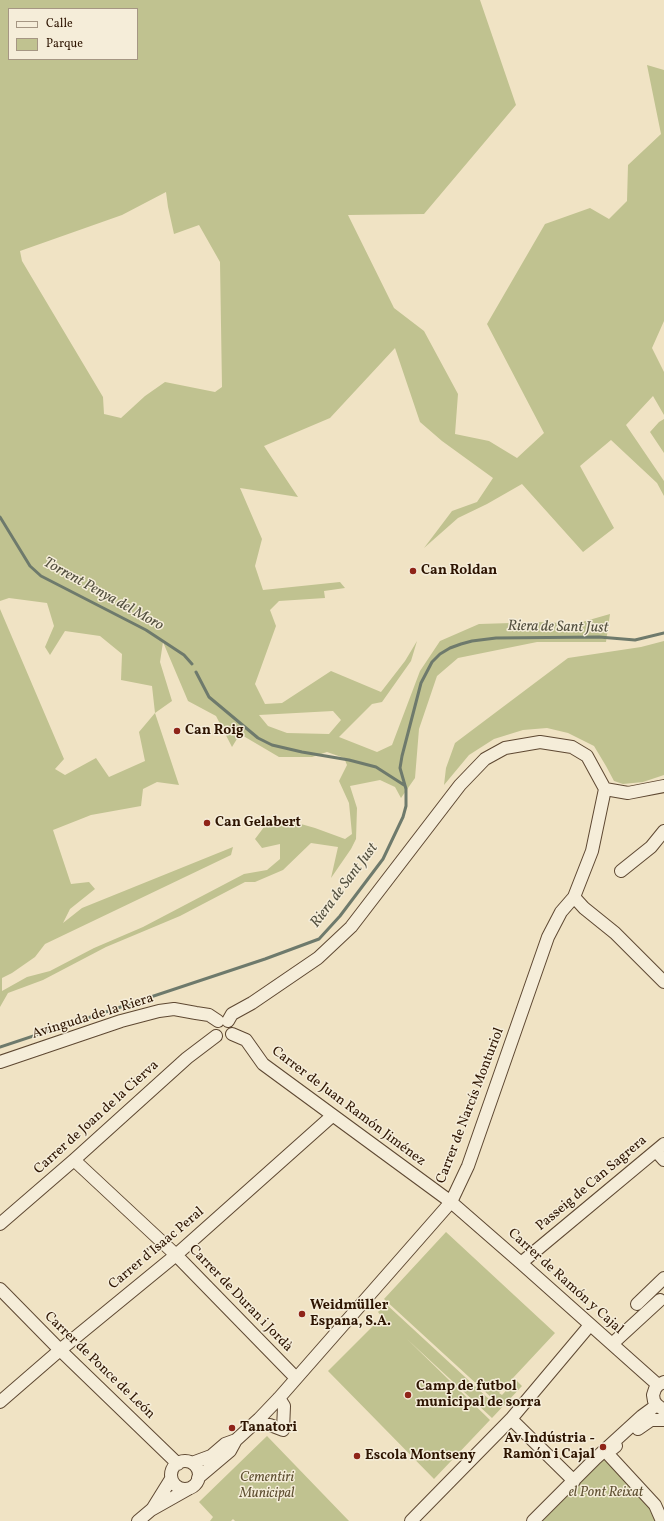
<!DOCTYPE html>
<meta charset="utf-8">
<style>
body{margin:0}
#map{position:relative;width:664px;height:1521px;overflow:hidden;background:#f0e3c4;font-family:Vollkorn,serif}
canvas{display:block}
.legend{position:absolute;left:8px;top:8px;width:130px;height:52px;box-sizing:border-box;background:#f5edd9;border:1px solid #a59683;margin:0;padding:5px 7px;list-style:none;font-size:12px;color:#2d1401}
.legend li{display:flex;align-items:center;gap:8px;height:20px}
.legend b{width:20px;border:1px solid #a59683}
</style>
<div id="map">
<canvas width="664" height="1521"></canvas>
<ul class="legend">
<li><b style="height:5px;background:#f5edd9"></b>Calle</li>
<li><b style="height:11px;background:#c0c290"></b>Parque</li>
</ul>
</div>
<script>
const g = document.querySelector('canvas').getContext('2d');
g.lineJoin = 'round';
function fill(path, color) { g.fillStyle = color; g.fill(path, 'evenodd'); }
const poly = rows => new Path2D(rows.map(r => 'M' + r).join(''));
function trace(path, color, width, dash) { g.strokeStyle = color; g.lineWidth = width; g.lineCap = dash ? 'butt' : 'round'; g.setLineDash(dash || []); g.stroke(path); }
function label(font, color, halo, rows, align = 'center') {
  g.font = font + ' Vollkorn,serif'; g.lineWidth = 3; g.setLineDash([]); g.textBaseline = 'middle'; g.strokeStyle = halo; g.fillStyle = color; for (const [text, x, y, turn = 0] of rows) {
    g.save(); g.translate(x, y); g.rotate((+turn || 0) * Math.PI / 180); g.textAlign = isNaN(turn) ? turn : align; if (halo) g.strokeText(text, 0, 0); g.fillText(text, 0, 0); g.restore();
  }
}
const green = poly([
 [0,0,480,0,516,105,424,214,348,215,394,308,424,331,458,394,455,434,489,441,517,458,544,433,487,324,545,224,590,208,609,219,627,201,628,165,661,134,647,65,664,70,664,321,652,348,664,372,664,415,653,396,626,425,664,481,664,496,657,483,611,440,580,466,614,528,583,552,522,484,487,504,458,518,424,548,452,511,477,502,493,478,442,441,420,422,395,348,330,418,264,446,298,497,240,488,262,539,255,566,263,590,340,582,345,588,324,591,325,598,279,601,270,610,276,626,255,684,265,704,282,703,331,671,381,692,405,661,417,641,411,661,382,702,372,704,339,737,377,752,392,745,420,671,440,641,479,624,544,622,575,624,610,614,606,642,537,642,458,658,437,676,419,729,415,778,401,798,395,787,380,780,350,786,357,808,356,839,351,849,331,878,338,847,311,843,283,870,255,882,245,882,180,916,106,947,43,980,8,993,0,1007,0,609,64,759,55,769,65,775,96,758,109,777,145,761,139,732,155,713,152,686,121,680,122,654,100,636,65,631,50,655,45,647,54,626,47,603,9,598,0,601],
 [9,9,137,9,137,59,9,59],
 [166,192,168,207,174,234,199,225,220,262,222,387,215,392,165,382,145,396,121,418,104,414,103,397,22,261,20,251,122,215],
 [163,642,188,701,216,716,232,747,240,734,279,757,312,757,327,752,344,758,347,765,339,781,349,803,352,834,345,839,315,828,294,822,264,827,255,839,262,848,280,844,280,859,267,870,244,874,143,927,94,948,50,971,27,977,2,991,2,978,12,973,35,957,45,944,231,855,233,847,82,908,63,923,70,909,95,889,89,882,71,884,53,830,91,815,141,806,143,789,157,782,179,785,155,713,172,701,160,662],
 [333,711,341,720,329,734,287,733,268,726,259,715],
 [664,419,664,453,650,432,659,422],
 [664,641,664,775,643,782,623,784,614,781,606,766,594,746,568,733,547,728,523,730,494,739,469,755,444,785,446,768,455,743,568,658,641,647],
 [446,1232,555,1333,499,1393,502,1395,516,1380,522,1386,492,1418,407,1339,490,1420,434,1479,328,1371,382,1317,378,1312,386,1304,491,1401,493,1399,384,1299],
 [267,1436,349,1521,235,1521,233,1519,231,1521,210,1521,213,1517,199,1502],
 [607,1453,662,1521,540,1521]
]);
const stream = poly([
 [0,517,30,566,41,576,146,630,184,655,192,664],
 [196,672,209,697,258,738,272,745,302,752,349,760,376,767,404,785],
 [0,1047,265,959,319,939,340,916,383,859,403,817,406,806,406,789,400,768,402,756,421,683,432,662,440,654,450,648,461,644,472,641,496,638,599,637,635,640,664,633]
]);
const minor = poly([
 [605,789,628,793,664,786],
 [621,871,651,847,664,831],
 [574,897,584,908,615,933,664,982],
 [228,1021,232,1014,252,1003,318,958,351,927,460,785,485,759,505,748,540,742,572,747,587,756,605,789],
 [232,1034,246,1040,263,1064,451,1202,521,1263,658,1385],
 [0,1062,121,1021,159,1011,174,1009,196,1013,209,1015,218,1021],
 [656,1151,664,1160],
 [74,1160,176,1255,296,1378],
 [0,1224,74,1160,187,1058,216,1036],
 [521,1263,664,1144],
 [0,1289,60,1350,178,1464],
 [637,1304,664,1278],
 [612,1344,660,1300],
 [664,1382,658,1385,655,1389,653,1395,654,1401,657,1405,664,1410],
 [0,1402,60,1350,176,1255,332,1116],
 [259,1419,266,1425,270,1425,283,1430,284,1406,279,1398],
 [511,1419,574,1481],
 [638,1429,651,1420,664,1420],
 [616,1446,607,1453,655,1505,662,1521],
 '171 1475a14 14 0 1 1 28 0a14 14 0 1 1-28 0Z',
 [192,1463,211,1456,225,1444,236,1440],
 [198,1478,230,1451,236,1440,259,1419,279,1398,451,1202,468,1166,548,937,561,912,574,897,592,851,605,789],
 [153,1508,171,1479],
 [138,1521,151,1510,190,1488],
 [411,1521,511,1419,590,1325],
 [533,1521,596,1458,642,1416,657,1405]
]);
const markers = [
 [413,571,4,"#8f2418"],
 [177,731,4,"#8f2418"],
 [207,823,4,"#8f2418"],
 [302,1314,4,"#8f2418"],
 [408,1395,4,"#8f2418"],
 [232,1428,4,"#8f2418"],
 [603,1447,4,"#8f2418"],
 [357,1456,4,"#8f2418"]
];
const poiNames = [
 ["Can Roldan",421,571],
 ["Can Roig",185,731],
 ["Can Gelabert",215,823],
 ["Weidmüller",310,1306],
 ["Espana, S.A.",310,1322],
 ["Camp de futbol",416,1387],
 ["municipal de sorra",416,1403],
 ["Tanatori",240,1428],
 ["Av Indústria -",595,1439,"right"],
 ["Ramón i Cajal",595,1455,"right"],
 ["Escola Montseny",365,1456]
];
const streetNames = [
 ["Avinguda de la Riera",93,1017,-17],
 ["Carrer de Narcís Monturiol",471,1106,-69],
 ["Carrer de Juan Ramón Jiménez",348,1107,37],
 ["Carrer de Joan de la Cierva",97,1118,-42],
 ["Passeig de Can Sagrera",592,1184,-40],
 ["Carrer d'Isaac Peral",157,1249,-40],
 ["Carrer de Ramón y Cajal",565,1282,42],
 ["Carrer de Duran i Jordà",240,1299,46],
 ["Carrer de Ponce de León",99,1366,44]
];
const parkNames = [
 ["Cementiri",267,1478],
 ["Municipal",267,1494],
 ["el Pont Reixat",606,1493]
];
const waterNames = [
 ["Torrent Penya del Moro",103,595,29],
 ["Riera de Sant Just",558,628,1],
 ["Riera de Sant Just",345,886,-53]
];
fill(green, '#c0c290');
trace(stream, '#6e7a6c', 3);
trace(minor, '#5e4832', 14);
trace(minor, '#f5edd9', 12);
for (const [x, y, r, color] of markers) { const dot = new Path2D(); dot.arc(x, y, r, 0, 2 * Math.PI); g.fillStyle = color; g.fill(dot); trace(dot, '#f5edd9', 1.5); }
label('bold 14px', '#2d1401', '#f5edd9', poiNames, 'left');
label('14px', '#2d1401', '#f5edd9', streetNames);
label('italic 14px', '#605133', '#f5edd9', parkNames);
label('italic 15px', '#53503f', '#f5edd9', waterNames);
</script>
